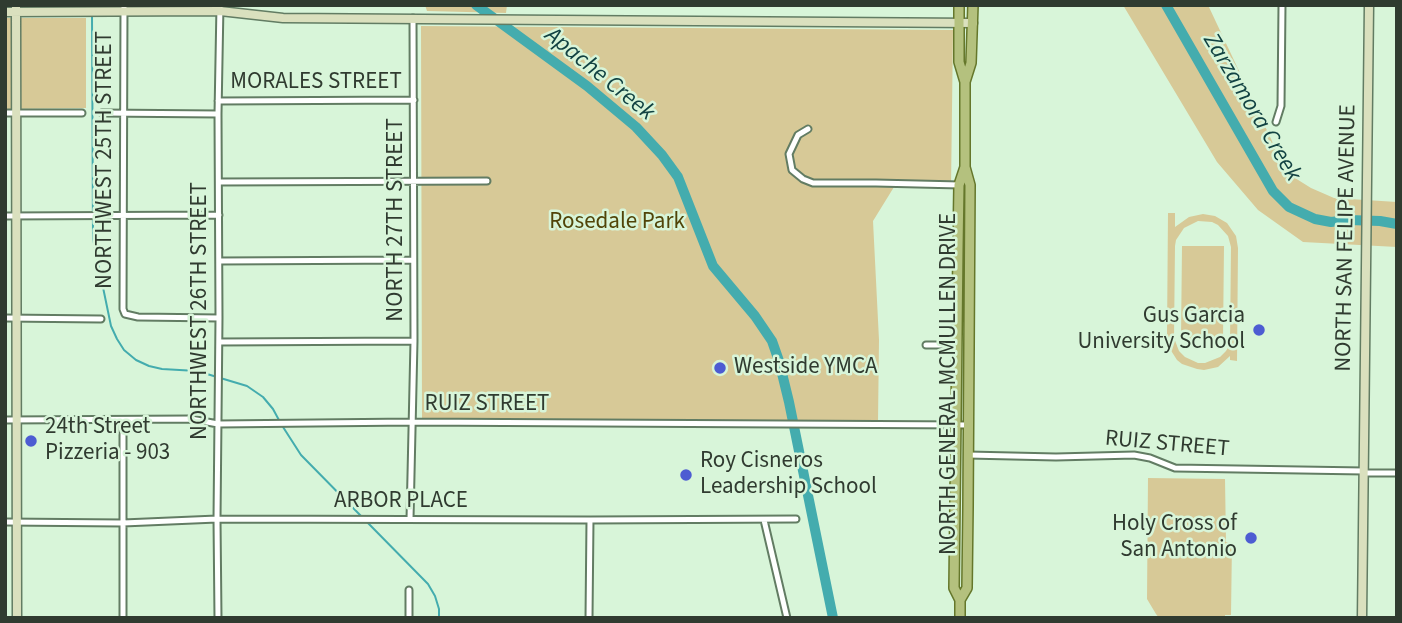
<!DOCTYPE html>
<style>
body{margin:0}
#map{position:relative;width:1402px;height:623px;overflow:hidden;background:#d8f5d9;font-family:"Source Sans 3",sans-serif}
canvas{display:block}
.frame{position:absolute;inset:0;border:7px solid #303b30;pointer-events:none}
</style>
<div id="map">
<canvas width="1402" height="623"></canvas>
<div class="frame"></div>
</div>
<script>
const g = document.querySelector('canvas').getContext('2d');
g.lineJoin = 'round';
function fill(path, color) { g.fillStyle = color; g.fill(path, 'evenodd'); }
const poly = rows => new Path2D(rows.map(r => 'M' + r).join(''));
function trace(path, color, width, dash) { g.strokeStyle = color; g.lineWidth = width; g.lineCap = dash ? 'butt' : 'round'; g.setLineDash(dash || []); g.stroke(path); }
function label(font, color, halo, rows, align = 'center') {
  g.font = font + ' "Source Sans 3",sans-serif'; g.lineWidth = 5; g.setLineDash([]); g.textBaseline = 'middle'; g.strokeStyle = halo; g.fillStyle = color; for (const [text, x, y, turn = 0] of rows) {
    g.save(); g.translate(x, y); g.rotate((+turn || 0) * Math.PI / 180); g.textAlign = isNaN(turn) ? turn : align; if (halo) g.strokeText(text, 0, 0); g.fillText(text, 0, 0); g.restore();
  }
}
const green = poly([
 [425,5,507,5,506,13,427,11],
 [1123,5,1208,5,1287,173,1311,188,1334,198,1397,202,1397,247,1303,242,1258,210,1217,162],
 [5,18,86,18,86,108,5,109],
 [421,26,953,30,951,188,894,187,873,221,879,340,878,421,422,418],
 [1168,213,1175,213,1175,227,1189,217,1203,214,1215,216,1227,223,1236,236,1238,248,1237,361,1230,360,1230,356,1218,367,1204,370,1197,369,1182,364,1177,360,1170,349,1167,334],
 [1198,221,1212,222,1218,225,1228,236,1231,247,1230,344,1226,351,1220,357,1205,363,1198,363,1185,357,1179,351,1174,338,1175,246,1176,240,1184,228],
 [1182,246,1224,246,1223,339,1181,339],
 [1148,478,1225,479,1226,542,1232,542,1231,615,1225,615,1225,618,1159,618,1156,614,1147,599]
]);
const stream = poly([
 [92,16,93,239,111,326,117,339,124,350,136,360,149,366,162,369,197,371,247,386,263,397,273,409,280,422],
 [283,427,301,455,362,517],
 [366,521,428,584,435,596,439,609,439,618]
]);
const river = poly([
 [476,5,587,86,636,127,662,155,678,177,713,266,755,316,772,341,779,361,789,402,833,618],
 [1166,5,1273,191,1289,207,1315,219,1331,222,1349,220,1380,221,1397,224]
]);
const street = poly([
 [124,5,123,309,125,314,138,317,219,318],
 [218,101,414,100],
 [5,113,82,113],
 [102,113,218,114],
 [1276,122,1281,106,1282,5],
 [808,129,798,135,789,154,792,170,803,179,813,183,876,183,960,185],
 [219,182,487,181],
 [5,216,219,215],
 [219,261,413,260],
 [5,318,101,319],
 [219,342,414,341],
 [926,345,957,345],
 [5,420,191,419,218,424,412,422,969,425],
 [968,455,1056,457,1134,455,1150,458,1175,468,1364,471],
 [1364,473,1397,473],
 [410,519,414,341,413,18],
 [764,520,787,618],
 [5,522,123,523,217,519,590,520,796,519],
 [123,618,123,420],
 [218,618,217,519,219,318,218,114,220,5],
 [409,618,409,590],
 [589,618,590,520]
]);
const secondary = poly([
 [16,5,17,618],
 [5,12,220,11,283,18,973,23],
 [1362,618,1369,5]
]);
const primary = poly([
 [959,5,959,62,965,82],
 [960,600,967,588,968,507,970,185,965,167],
 [960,618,960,600,954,588,958,248,959,185,965,167,965,82,971,63,973,5]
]);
const markers = [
 [1259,330,7,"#4d5cd2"],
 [720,368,7,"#4d5cd2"],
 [31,441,7,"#4d5cd2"],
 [686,475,7,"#4d5cd2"],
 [1251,538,7,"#4d5cd2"]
];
const streetNames = [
 ["MORALES STREET",316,83],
 ["NORTHWEST 25TH STREET",106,160,-90],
 ["NORTH 27TH STREET",397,220,-90],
 ["NORTH SAN FELIPE AVENUE",1347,238,-89],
 ["NORTHWEST 26TH STREET",201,311,-90],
 ["NORTH GENERAL MCMULLEN DRIVE",950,384,-90],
 ["RUIZ STREET",487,405],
 ["RUIZ STREET",1167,445,5],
 ["ARBOR PLACE",401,502]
];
const parkNames = [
 ["Rosedale Park",617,223]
];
const poiNames = [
 ["Gus Garcia",1245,317,"right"],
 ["University School",1245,343,"right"],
 ["Westside YMCA",734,368],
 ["24th Street",45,428],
 ["Pizzeria - 903",45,454],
 ["Roy Cisneros",700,462],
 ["Leadership School",700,488],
 ["Holy Cross of",1237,525,"right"],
 ["San Antonio",1237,551,"right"]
];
const waterNames = [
 ["Apache Creek",599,75,39],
 ["Zarzamora Creek",1251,108,59]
];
fill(green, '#d7c997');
trace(stream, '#44acae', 2);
trace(river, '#44acae', 10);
trace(street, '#627c63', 9);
trace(secondary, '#627c63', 11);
trace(primary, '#65772b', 12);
trace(street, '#fff', 5);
trace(secondary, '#dae0be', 8);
trace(primary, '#b4c17e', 9);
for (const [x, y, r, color] of markers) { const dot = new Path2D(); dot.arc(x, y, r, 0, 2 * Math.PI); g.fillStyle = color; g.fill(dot); trace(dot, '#d8f5d9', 2.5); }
label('23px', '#303b30', '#d8f5d9', streetNames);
label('23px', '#514408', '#d8f5d9', parkNames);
label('23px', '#303b30', '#d8f5d9', poiNames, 'left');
label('italic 24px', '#124242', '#d8f5d9', waterNames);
</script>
